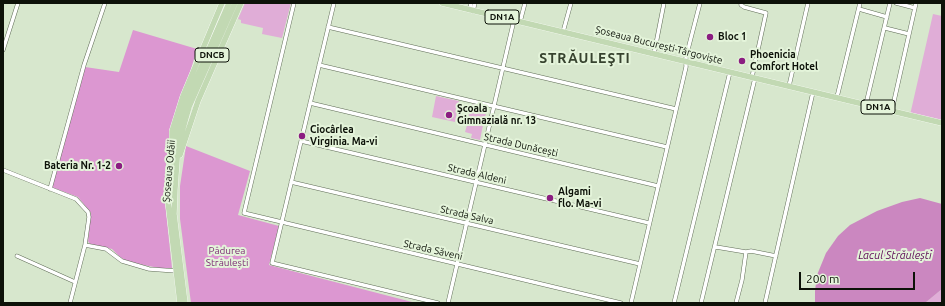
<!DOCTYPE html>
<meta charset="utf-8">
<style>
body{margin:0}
#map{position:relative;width:945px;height:306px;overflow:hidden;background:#d7e7cd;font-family:Ubuntu,sans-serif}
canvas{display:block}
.frame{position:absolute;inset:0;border:4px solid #0d1209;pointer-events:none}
.scale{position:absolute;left:799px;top:272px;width:116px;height:18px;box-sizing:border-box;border:2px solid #0d1209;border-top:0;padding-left:5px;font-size:12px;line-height:14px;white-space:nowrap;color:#0d1209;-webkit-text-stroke:3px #e4f4da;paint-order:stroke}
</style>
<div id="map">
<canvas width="945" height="306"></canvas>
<div class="frame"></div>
<div class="scale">200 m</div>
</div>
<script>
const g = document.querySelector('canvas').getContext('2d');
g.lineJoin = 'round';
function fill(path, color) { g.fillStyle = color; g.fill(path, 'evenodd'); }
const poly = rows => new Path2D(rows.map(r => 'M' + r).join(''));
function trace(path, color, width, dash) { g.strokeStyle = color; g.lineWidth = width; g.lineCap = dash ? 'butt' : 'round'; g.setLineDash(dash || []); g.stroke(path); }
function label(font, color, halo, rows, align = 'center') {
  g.font = font + ' Ubuntu,sans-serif'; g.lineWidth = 4; g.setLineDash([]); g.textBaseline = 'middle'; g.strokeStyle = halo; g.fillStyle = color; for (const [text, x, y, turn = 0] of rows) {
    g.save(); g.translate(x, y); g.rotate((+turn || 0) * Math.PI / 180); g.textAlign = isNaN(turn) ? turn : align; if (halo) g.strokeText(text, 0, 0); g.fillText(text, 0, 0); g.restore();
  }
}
const green = poly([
 [245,3,291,3,282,38,262,34,263,28,241,23,241,20,238,19],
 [933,14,942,16,942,123,910,115],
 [436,96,459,101,455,122,432,117],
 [472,104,487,108,484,122,468,119],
 [468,122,483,125,480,140,471,138,472,134,465,132],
 [942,289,942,303,925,303]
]);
const forest = poly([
 [133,30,197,49,172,132,166,164,165,203,172,268,159,268,128,262,120,257,112,249,90,244,88,241,91,213,78,197,51,187,85,67,119,72],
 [186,146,250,171,238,215,279,226,269,265,416,303,191,303,180,219,180,186]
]);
const water = poly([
 [920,198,942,204,942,289,925,303,815,303,815,291,817,275,826,253,838,236,850,225,877,211,902,202]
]);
const minor = poly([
 [294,3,244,213,621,303],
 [334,3,272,263,438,303],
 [741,3,741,5,744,7,766,13,752,77],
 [896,3,915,8],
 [859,9,887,17],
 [470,10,471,3],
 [473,11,475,3],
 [520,22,525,3],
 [328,27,676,109],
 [885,28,909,34],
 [563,32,571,3],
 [3,50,18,3],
 [654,54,664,3],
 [319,65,667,147],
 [789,86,808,3],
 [837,97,860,3],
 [310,103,658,186],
 [866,104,890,3],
 [892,110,916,3],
 [301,141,649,223],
 [3,170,76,199,88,212,89,217,85,245,70,303],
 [291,182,640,264],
 [50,189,84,65,105,3],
 [85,245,106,249,122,261,149,269,176,271],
 [716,247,746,252,751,251,776,256],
 [17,256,75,282],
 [448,303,514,20],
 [631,303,686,67,686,57,700,3],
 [674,303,730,72],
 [701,303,755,78],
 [736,303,742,280,746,252],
 [765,303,813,92]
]);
const primary = poly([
 [442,3,942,123],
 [172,143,172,131,183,96,222,3],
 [180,155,198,101,241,3],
 [180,303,168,202,168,185,172,157,179,122,186,102,229,3],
 [185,303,174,214,175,189,178,146,189,107,235,3]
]);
const markers = [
 [710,37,4,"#8b1d81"],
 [742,61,4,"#8b1d81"],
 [449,115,4,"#8b1d81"],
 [302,136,4,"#8b1d81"],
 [119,166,4,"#8b1d81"],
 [550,198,4,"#8b1d81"]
];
const shields = [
 [502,17,34],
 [212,55,34],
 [878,107,34]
];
const shieldNames = [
 ["DN1A",502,17],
 ["DNCB",212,55],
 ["DN1A",878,107]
];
const poiNames = [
 ["Bloc 1",718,37],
 ["Phoenicia",750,55],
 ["Comfort Hotel",750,67],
 ["Școala",457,109],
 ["Gimnazială nr. 13",457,121],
 ["Ciocârlea",310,130],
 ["Virginia. Ma-vi",310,142],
 ["Bateria Nr. 1-2",111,166,"right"],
 ["Algami",558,192],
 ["flo. Ma-vi",558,204]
];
const streetNames = [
 ["Șoseaua București-Târgoviște",659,45,14],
 ["Strada Dunăcești",521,145,13],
 ["Șoseaua Odăii",169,171,-85],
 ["Strada Aldeni",477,174,13],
 ["Strada Salva",467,215,13],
 ["Strada Săveni",433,250,13]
];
const parkNames = [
 ["Pădurea",227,251],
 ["Străulești",227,263]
];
const waterNames = [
 ["Lacul Străulești",895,255]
];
const districtNames = [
 ["STRĂULEŞTI",585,58]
];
fill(green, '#e0add7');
fill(forest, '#dc97d1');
fill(water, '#cb87c0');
trace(minor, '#606d57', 4.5);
trace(primary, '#fff', 6);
trace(minor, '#fff', 3.5);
trace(primary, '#c2d9b3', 5.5);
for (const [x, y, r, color] of markers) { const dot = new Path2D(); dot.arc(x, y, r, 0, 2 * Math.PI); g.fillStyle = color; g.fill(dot); trace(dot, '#e4f4da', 1.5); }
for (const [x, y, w] of shields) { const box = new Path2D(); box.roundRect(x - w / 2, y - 7, w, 14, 3); g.fillStyle = '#e4f4da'; g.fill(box); trace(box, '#0d1209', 1); }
label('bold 9px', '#0d1209', null, shieldNames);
label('bold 10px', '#0d1209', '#e4f4da', poiNames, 'left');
label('10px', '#0d1209', '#e4f4da', streetNames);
label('10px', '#7c2c74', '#e4f4da', parkNames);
label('italic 11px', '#5d0956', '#e4f4da', waterNames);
g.letterSpacing = '1px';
label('bold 14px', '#37432f', '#e4f4da', districtNames);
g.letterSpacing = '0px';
</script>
